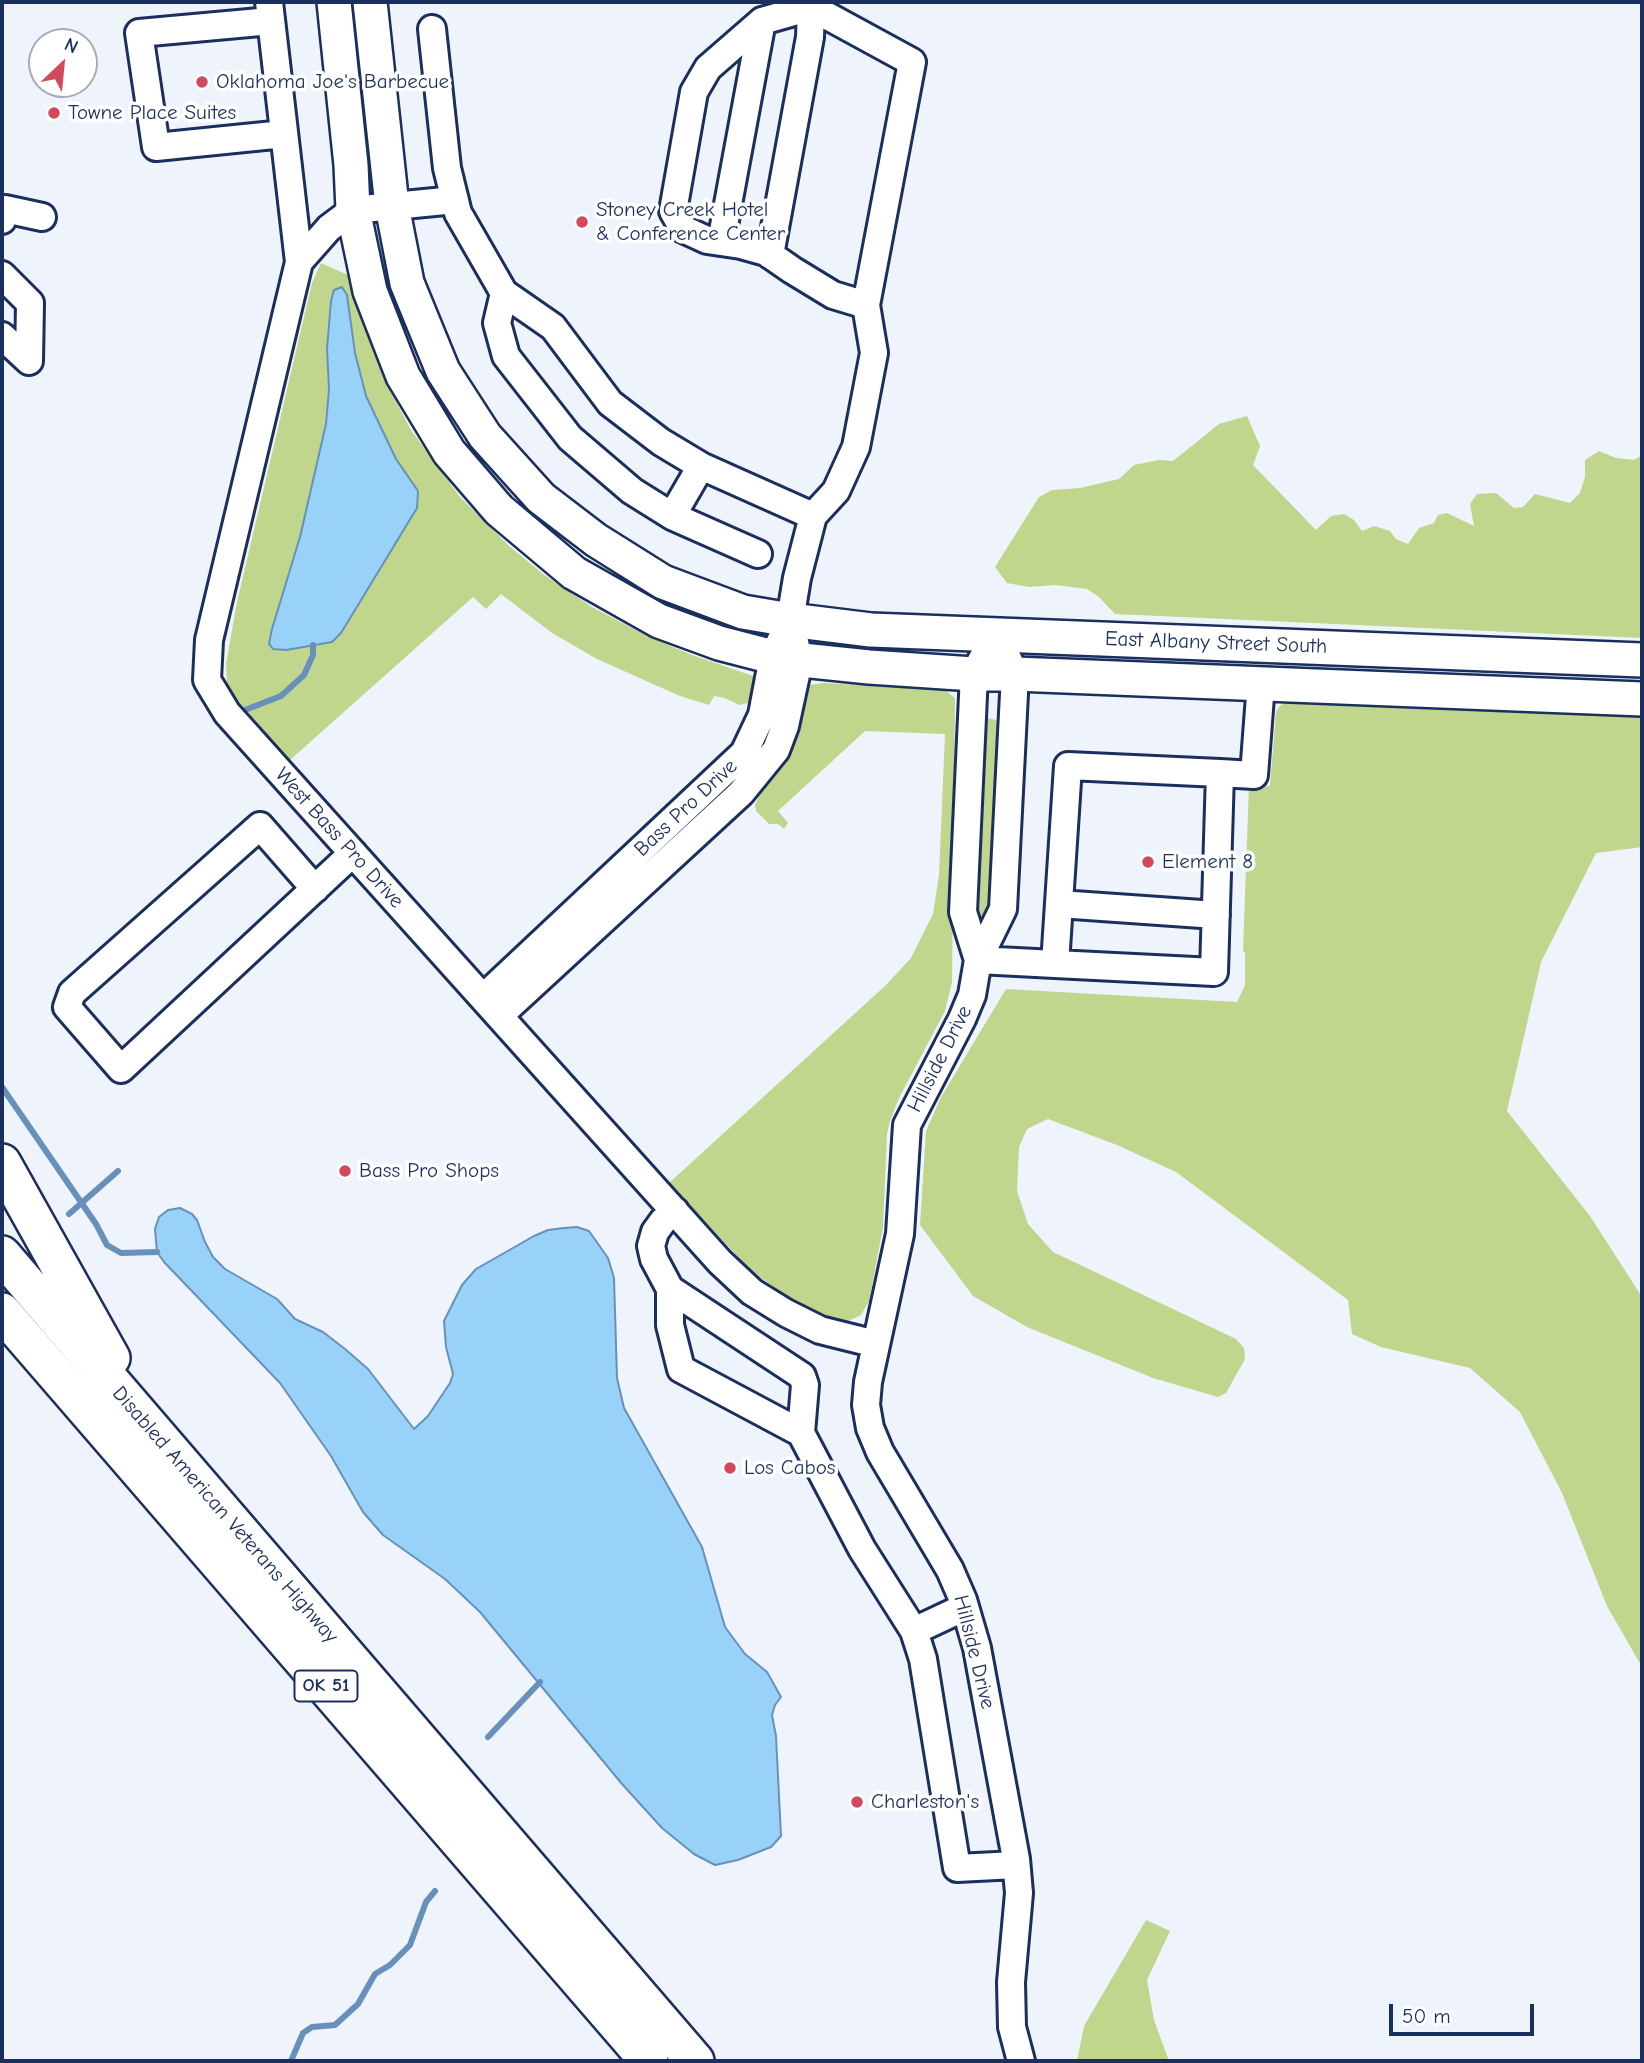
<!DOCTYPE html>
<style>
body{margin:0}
#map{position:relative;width:1644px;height:2063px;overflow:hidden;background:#eef3fc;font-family:"Comic Neue",sans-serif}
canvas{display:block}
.frame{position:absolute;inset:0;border:4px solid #1b2f5e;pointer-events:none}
.north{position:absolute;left:28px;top:28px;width:70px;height:70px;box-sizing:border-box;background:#fff;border:2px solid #a4acbf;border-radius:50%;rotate:26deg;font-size:19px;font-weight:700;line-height:28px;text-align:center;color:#1b2f5e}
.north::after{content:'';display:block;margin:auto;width:24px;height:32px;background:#d1495b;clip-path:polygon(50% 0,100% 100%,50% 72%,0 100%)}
.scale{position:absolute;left:1389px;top:2004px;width:145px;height:32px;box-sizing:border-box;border:4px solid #1b2f5e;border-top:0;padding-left:9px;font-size:21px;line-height:24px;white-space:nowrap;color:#1b2f5e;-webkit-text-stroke:5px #fff;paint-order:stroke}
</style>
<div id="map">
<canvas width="1644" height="2063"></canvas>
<div class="frame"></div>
<div class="north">N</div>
<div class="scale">50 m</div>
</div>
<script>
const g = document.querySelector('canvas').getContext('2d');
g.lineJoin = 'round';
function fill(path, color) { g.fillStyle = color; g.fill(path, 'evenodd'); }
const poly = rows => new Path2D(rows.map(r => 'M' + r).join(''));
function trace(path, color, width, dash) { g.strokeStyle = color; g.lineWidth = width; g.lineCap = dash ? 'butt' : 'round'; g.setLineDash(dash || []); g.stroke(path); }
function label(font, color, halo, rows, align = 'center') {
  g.font = font + ' "Comic Neue",sans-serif'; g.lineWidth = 7; g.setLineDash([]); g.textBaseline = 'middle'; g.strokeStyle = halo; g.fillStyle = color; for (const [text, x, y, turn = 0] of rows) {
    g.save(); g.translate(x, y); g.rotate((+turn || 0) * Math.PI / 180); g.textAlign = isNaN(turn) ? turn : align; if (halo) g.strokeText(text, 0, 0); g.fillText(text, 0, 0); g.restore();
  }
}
const green = poly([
 [321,263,348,275,367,332,392,394,411,430,460,497,508,545,543,574,592,607,645,635,692,655,756,677,757,694,748,703,739,705,725,698,714,696,709,705,680,696,597,659,552,633,501,594,486,609,473,597,290,760,233,695,227,683,226,664,237,602,312,283],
 [1247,416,1260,446,1253,465,1316,530,1331,516,1344,514,1354,520,1362,531,1374,526,1390,531,1396,539,1408,544,1419,528,1434,523,1438,515,1447,513,1474,526,1470,504,1477,494,1496,493,1514,508,1523,507,1535,494,1570,503,1580,493,1585,477,1585,460,1599,451,1616,458,1634,460,1642,455,1642,638,1115,614,1099,597,1087,589,1056,585,1029,587,1007,583,995,567,1039,497,1052,490,1080,488,1119,479,1134,465,1159,460,1173,461,1219,424],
 [824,683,945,690,955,698,952,982,945,1011,899,1098,890,1121,887,1134,883,1227,869,1301,861,1315,848,1321,840,1321,826,1316,788,1297,760,1277,743,1262,669,1183,885,986,911,958,933,914,939,875,945,734,865,731,778,811,788,823,784,829,778,824,769,824,756,811,755,805,806,688,809,685],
 [1290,701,1642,716,1642,847,1596,853,1541,962,1507,1111,1590,1216,1642,1297,1642,1667,1607,1606,1562,1493,1520,1412,1470,1368,1381,1347,1352,1334,1348,1300,1176,1172,1117,1145,1048,1119,1027,1129,1019,1147,1017,1191,1028,1224,1053,1252,1236,1339,1244,1348,1245,1359,1226,1393,1218,1397,1153,1378,1027,1327,973,1296,920,1225,926,1131,941,1097,1006,989,1237,1002,1245,985,1245,952,1243,951,1249,785,1270,786,1276,711,1281,705],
 [988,718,996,720,997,724,989,908,982,923,979,911,985,722],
 [1146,1920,1170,1931,1147,1980,1154,2020,1169,2061,1077,2061,1084,2026]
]);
const water = poly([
 [342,287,347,295,355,353,366,396,396,459,418,491,417,508,341,633,332,642,286,650,273,649,269,644,272,629,300,537,326,424,329,389,327,349,331,301,334,290,342,287],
 [180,1208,192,1214,197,1220,205,1242,213,1257,225,1269,277,1299,295,1319,323,1332,345,1349,368,1369,414,1429,428,1416,450,1383,453,1374,446,1347,444,1321,462,1285,476,1269,534,1236,548,1230,564,1228,577,1227,589,1231,608,1258,614,1278,617,1378,624,1408,702,1547,725,1627,745,1654,767,1672,781,1697,775,1705,772,1715,776,1736,781,1836,771,1847,738,1860,715,1865,694,1854,662,1828,622,1784,480,1612,445,1579,383,1535,363,1512,331,1456,280,1383,164,1262,157,1252,155,1229,159,1217,168,1210,180,1208]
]);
const stream = poly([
 [245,710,281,696,304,675,313,655,313,645],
 [2,1087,96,1224,107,1245,121,1253,157,1252],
 [69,1214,118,1171],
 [488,1737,540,1682],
 [291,2061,303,2033,312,2027,335,2025,358,2004,375,1974,390,1965,410,1945,426,1902,435,1891]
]);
const minor = poly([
 [269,2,299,262],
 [271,21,139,33,156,147,284,134],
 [432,29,447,168,458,213,504,293,553,327,610,403,661,442,701,466,813,516],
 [455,200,353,210,329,228,299,262,209,640,207,680,227,713,720,1262,752,1292,786,1313,820,1330,876,1344],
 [2,220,5,209,42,217],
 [721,242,762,21],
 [770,255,810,37,811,7,762,21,708,68,694,92,673,211,683,229,707,240,741,245,766,252,792,270,833,295,866,305],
 [2,275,30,303,29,361],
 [504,293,497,323,506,356,570,438,632,491,672,516,758,554],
 [2,336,29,361],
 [672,516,701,466],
 [996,633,974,674,963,912,978,960,972,995,962,1019,907,1125,900,1234,868,1382,866,1405,870,1428,880,1452,950,1570,963,1600,977,1648,1016,1859,1019,1893,1011,1982,1012,2027,1021,2061],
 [1220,773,1254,775,1261,683],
 [315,889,260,826,72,993,67,1007,121,1069,353,853],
 [1059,904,1216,915],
 [978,960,1055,964,1214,972,1220,773,1068,766,1055,964],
 [978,960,1003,909,1015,674,996,633],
 [484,997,744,753,762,715,773,657,790,620,797,578,813,516,836,491,856,447,874,353,866,305,912,62,811,7,810,2],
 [500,1015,741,793,776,750,785,726,799,661,795,642],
 [675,1211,663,1221,655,1232,651,1246,654,1259,670,1289,670,1325,681,1369,801,1433,862,1549,914,1631,965,1607],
 [670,1289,802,1376,805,1385,801,1433],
 [914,1631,923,1659,957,1868,1016,1865]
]);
const major = poly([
 [334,2,351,165,353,210,370,291,403,376,449,452,499,510,574,573,659,621,719,643,773,657,869,667,974,674,1015,674,1642,699],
 [370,2,392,206,407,283,443,371,485,436,541,498,596,540,663,582,743,612,790,620,871,630,1642,660]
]);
const highway = poly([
 [2,1163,111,1358],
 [2,1255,695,2061],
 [2,1312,649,2061]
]);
const markers = [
 [202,82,7,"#d1495b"],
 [54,113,7,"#d1495b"],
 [582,222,7,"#d1495b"],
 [1148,862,7,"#d1495b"],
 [345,1171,7,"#d1495b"],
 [730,1468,7,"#d1495b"],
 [857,1802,7,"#d1495b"]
];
const shields = [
 [326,1686,63]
];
const shieldNames = [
 ["OK 51",326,1686]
];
const poiNames = [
 ["Oklahoma Joe's Barbecue",216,82],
 ["Towne Place Suites",68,113],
 ["Stoney Creek Hotel",596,210],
 ["& Conference Center",596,234],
 ["Element 8",1162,862],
 ["Bass Pro Shops",359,1171],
 ["Los Cabos",744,1468],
 ["Charleston's",871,1802]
];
const streetNames = [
 ["East Albany Street South",1216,643,2],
 ["Bass Pro Drive",686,808,-43],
 ["West Bass Pro Drive",339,838,48],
 ["Hillside Drive",940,1059,-63],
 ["Disabled American Veterans Highway",225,1515,49],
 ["Hillside Drive",974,1652,76]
];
fill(green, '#bfd68c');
fill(water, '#99d2f9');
trace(water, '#6791bb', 2);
trace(stream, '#6791bb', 6);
trace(minor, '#1b2f5e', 32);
trace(major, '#1b2f5e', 38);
trace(highway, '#1b2f5e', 42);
trace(minor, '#fff', 26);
trace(major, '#fff', 33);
trace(highway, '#fff', 37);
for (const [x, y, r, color] of markers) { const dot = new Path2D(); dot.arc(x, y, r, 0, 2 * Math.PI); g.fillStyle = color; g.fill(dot); trace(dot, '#fff', 2.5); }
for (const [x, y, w] of shields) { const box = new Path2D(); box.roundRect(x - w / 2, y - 15.5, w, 31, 5); g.fillStyle = '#fff'; g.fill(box); trace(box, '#1b2f5e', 2); }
label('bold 19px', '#1b2f5e', null, shieldNames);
label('21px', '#1b2f5e', '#fff', poiNames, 'left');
label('21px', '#1b2f5e', '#fff', streetNames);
</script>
